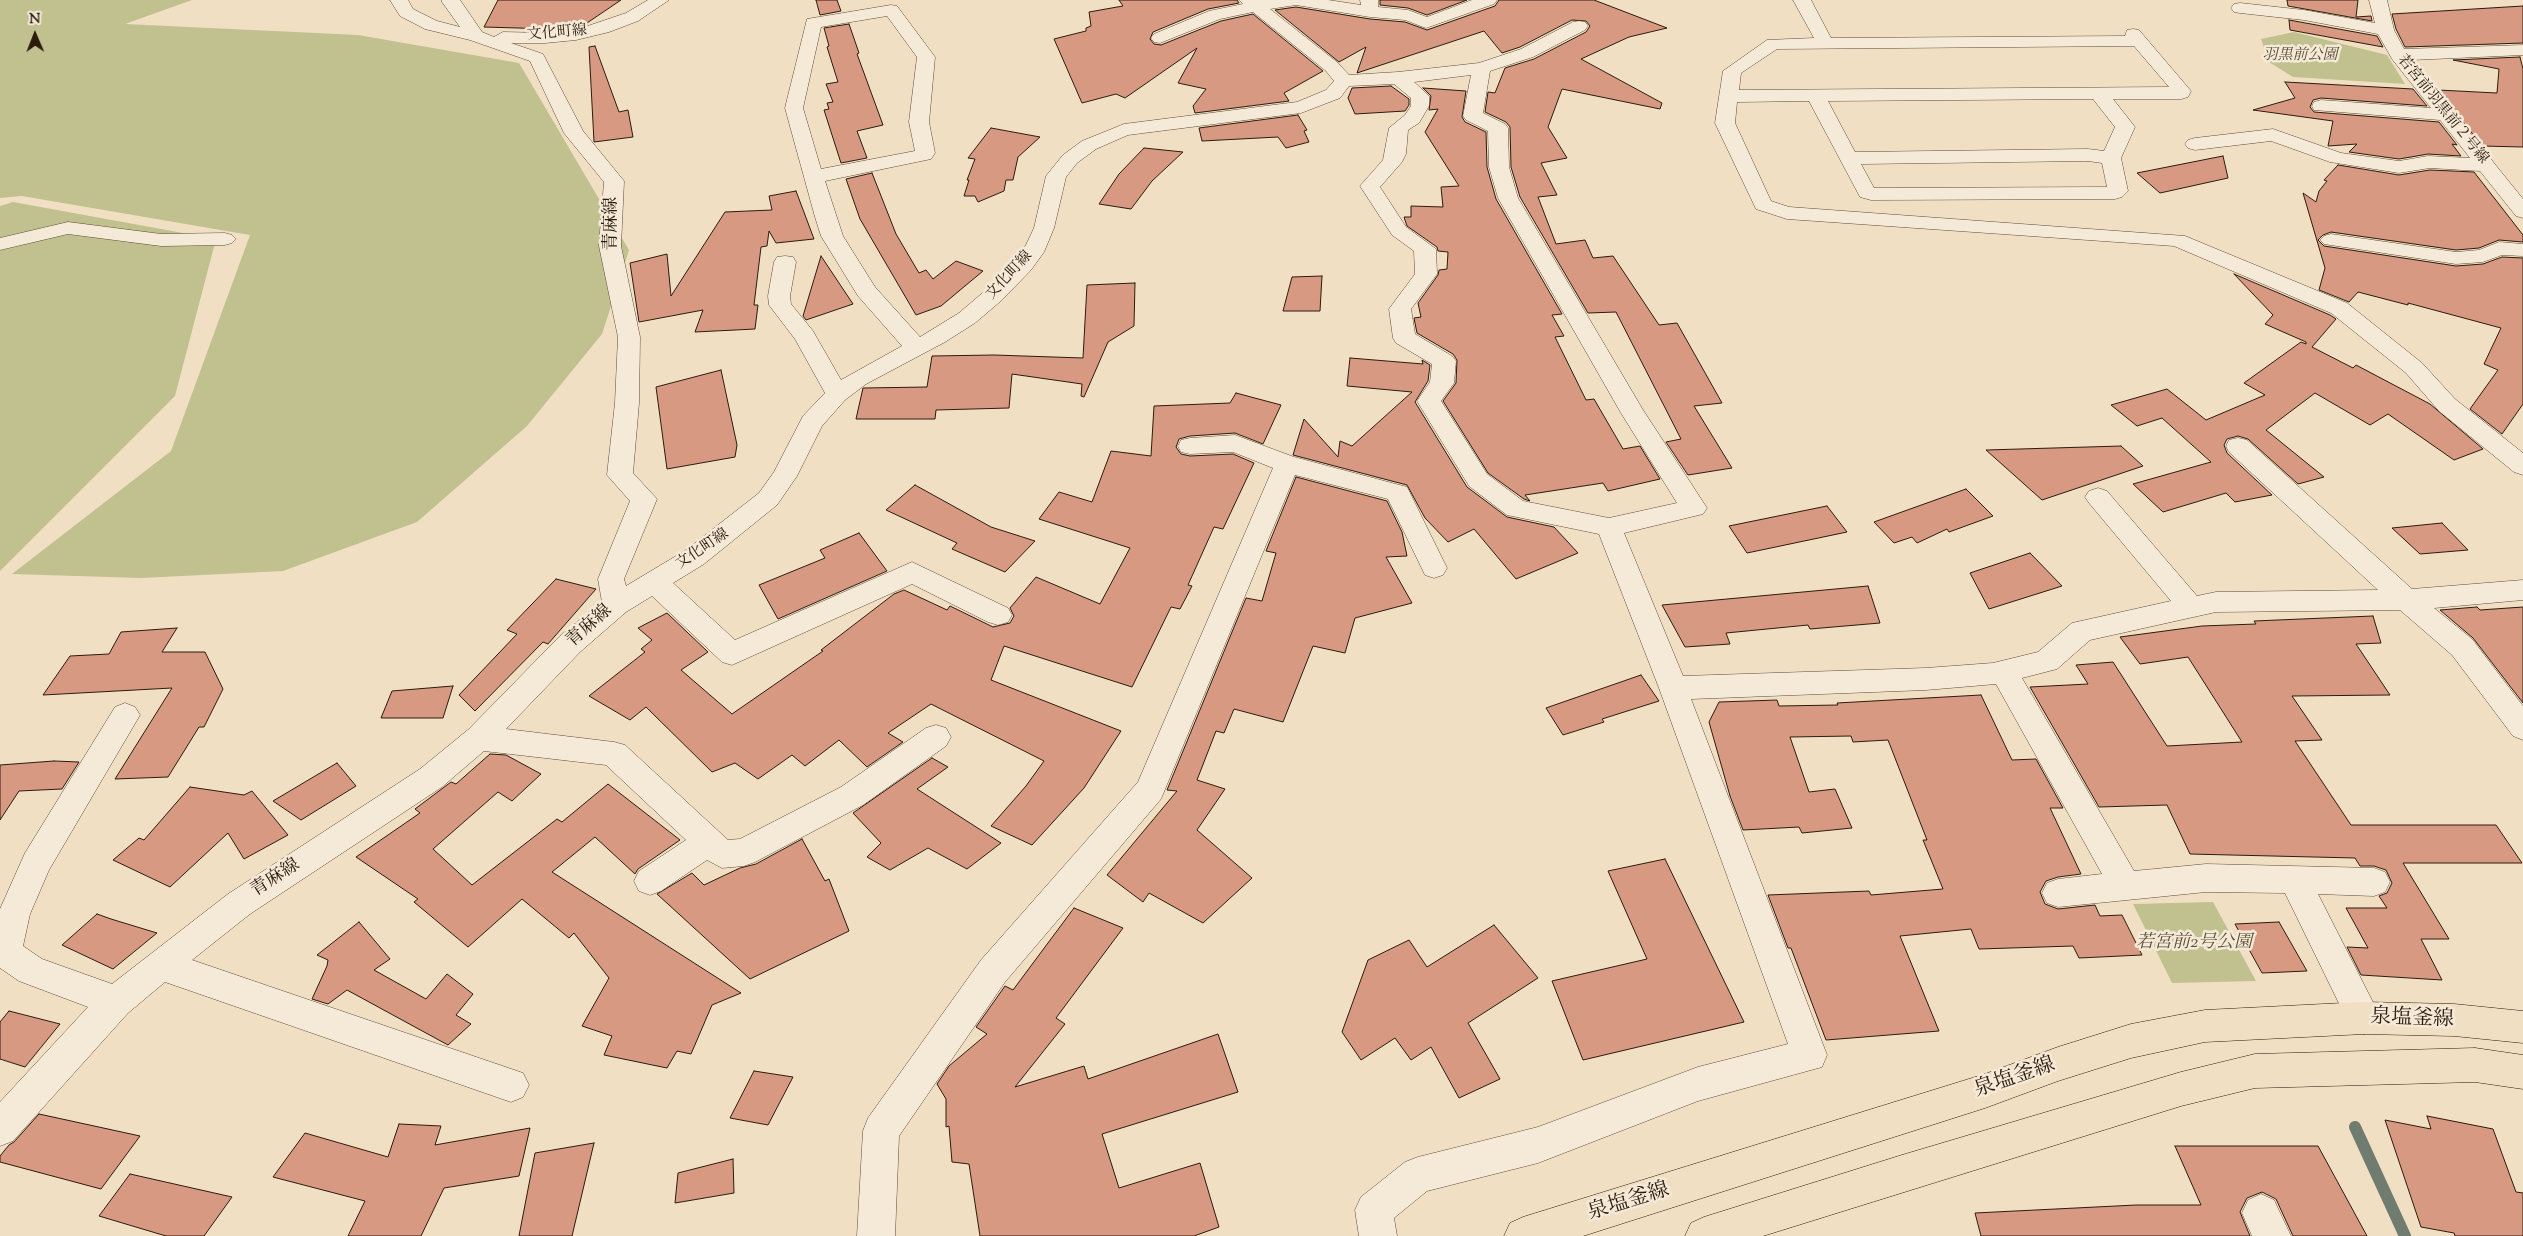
<!DOCTYPE html>
<meta charset="utf-8">
<style>
body{margin:0}
#map{position:relative;width:2523px;height:1236px;overflow:hidden;background:#f0dfc3;font-family:"Sorts Mill Goudy",serif}
canvas{display:block}
.north{position:absolute;left:10px;top:10px;width:50px;height:50px;-webkit-text-stroke:4px #f5ead8;paint-order:stroke;rotate:359deg;font-size:14px;font-weight:700;line-height:20px;text-align:center;color:#2c1b0d}
.north::after{content:'';display:block;margin:auto;width:18px;height:22px;background:#2c1b0d;clip-path:polygon(50% 0,100% 100%,50% 72%,0 100%)}
</style>
<div id="map">
<canvas width="2523" height="1236"></canvas>
<div class="north">N</div>
</div>
<script>
const g = document.querySelector('canvas').getContext('2d');
g.lineJoin = 'round';
function fill(path, color) { g.fillStyle = color; g.fill(path, 'evenodd'); }
const poly = rows => new Path2D(rows.map(r => 'M' + r).join(''));
function trace(path, color, width, dash) { g.strokeStyle = color; g.lineWidth = width; g.lineCap = dash ? 'butt' : 'round'; g.setLineDash(dash || []); g.stroke(path); }
function label(font, color, halo, rows, align = 'center') {
  g.font = font + ' "Sorts Mill Goudy","Noto Serif JP",serif'; g.lineWidth = 5; g.setLineDash([]); g.textBaseline = 'middle'; g.strokeStyle = halo; g.fillStyle = color; for (const [text, x, y, turn = 0] of rows) {
    g.save(); g.translate(x, y); g.rotate((+turn || 0) * Math.PI / 180); g.textAlign = isNaN(turn) ? turn : align; if (halo) g.strokeText(text, 0, 0); g.fillText(text, 0, 0); g.restore();
  }
}
const green = poly([
 [0,0,192,0,125,24,358,35,519,63,629,250,602,334,527,426,417,522,283,571,141,578,12,574,171,451,250,235,22,196,0,198],
 [2294,32,2387,55,2405,84,2293,77,2269,62,2261,39],
 [13,202,216,239,175,396,0,571,0,206],
 [2213,902,2256,981,2172,983,2133,904]
]);
const stream = poly([
 [2355,1127,2405,1236]
]);
const building = poly([
 [498,0,621,0,584,25,555,26,552,29,484,27,498,0],
 [816,0,837,0,841,11,820,15,816,0],
 [1119,0,1237,0,1239,3,1208,9,1153,32,1150,39,1154,44,1161,45,1221,21,1253,14,1323,71,1284,93,1289,101,1195,113,1193,106,1206,89,1178,83,1197,48,1125,98,1116,94,1082,103,1054,39,1086,31,1086,28,1091,26,1089,12,1123,6,1119,0],
 [1380,0,1467,0,1427,15,1408,8,1380,5,1380,0],
 [1499,0,1594,0,1667,28,1629,37,1581,59,1662,103,1660,109,1562,89,1548,127,1567,158,1541,163,1557,195,1538,197,1556,244,1585,240,1593,258,1613,256,1659,325,1677,323,1722,403,1694,406,1732,468,1688,475,1666,442,1681,439,1616,312,1588,313,1520,197,1511,167,1510,127,1506,122,1485,112,1488,92,1495,93,1505,68,1534,59,1586,32,1590,26,1586,21,1572,20,1520,47,1502,53,1484,31,1357,73,1366,47,1339,62,1275,10,1296,7,1370,19,1405,22,1427,30,1495,6,1499,0],
 [2287,0,2358,0,2356,17,2371,16,2372,21,2288,6,2287,0],
 [2523,6,2523,43,2405,47,2396,29,2392,14,2523,6],
 [2289,20,2377,36,2383,47,2290,30,2289,20],
 [849,24,859,53,857,54,883,125,857,131,867,158,841,163,824,110,829,109,827,103,833,102,826,84,838,82,827,47,829,46,824,28,849,24],
 [595,46,619,112,628,110,633,137,594,142,589,47,595,46],
 [2520,57,2523,69,2523,147,2482,146,2438,90,2497,93,2499,69,2453,60,2520,57],
 [2285,82,2413,89,2427,106,2321,98,2313,100,2310,107,2314,112,2439,122,2457,145,2452,144,2461,156,2428,154,2399,159,2349,152,2357,144,2328,146,2333,121,2253,110,2295,98,2285,82],
 [1391,86,1409,99,1409,105,1405,111,1355,114,1348,98,1352,88,1391,86],
 [1423,88,1466,91,1462,117,1465,122,1486,132,1487,167,1496,199,1562,314,1552,315,1564,336,1555,337,1586,400,1594,399,1623,449,1640,446,1660,479,1608,491,1603,483,1525,495,1530,501,1524,499,1488,473,1443,401,1456,383,1457,360,1453,354,1417,333,1414,318,1421,317,1418,303,1438,275,1439,270,1447,269,1448,252,1438,251,1437,247,1407,226,1404,217,1411,217,1411,206,1443,207,1441,187,1459,186,1425,132,1438,109,1429,110,1431,96,1423,88],
 [1298,115,1307,130,1304,131,1309,142,1286,148,1278,137,1202,141,1199,128,1298,115],
 [991,128,1040,137,1018,157,1013,180,1006,180,1004,191,978,202,975,196,964,196,969,180,967,180,975,159,968,158,991,128],
 [1144,148,1183,152,1152,181,1131,209,1099,204,1119,174,1144,148],
 [2223,156,2228,178,2160,193,2137,173,2223,156],
 [2338,165,2399,175,2430,170,2474,172,2523,235,2523,242,2499,240,2479,248,2456,250,2331,232,2323,235,2318,240,2324,246,2456,266,2483,264,2502,257,2523,258,2523,404,2502,434,2470,409,2498,370,2484,364,2501,328,2408,303,2408,305,2358,292,2349,302,2319,290,2325,268,2303,193,2316,202,2319,191,2327,181,2324,180,2338,165],
 [872,173,896,234,919,273,926,270,933,279,956,261,983,271,941,306,916,315,860,219,846,179,872,173],
 [796,191,814,239,776,243,769,231,767,246,761,247,754,305,758,305,755,329,695,332,703,310,639,322,630,263,667,254,671,296,725,212,772,210,769,196,796,191],
 [821,256,853,304,806,320,803,316,821,256],
 [2234,274,2330,315,2336,319,2312,347,2353,368,2356,365,2430,404,2483,449,2454,460,2388,414,2370,425,2315,393,2266,430,2324,477,2298,484,2248,439,2238,436,2227,439,2224,445,2227,453,2272,495,2235,502,2226,493,2163,512,2133,484,2211,462,2162,418,2137,426,2111,405,2167,389,2206,420,2265,395,2244,383,2301,342,2306,344,2306,342,2265,324,2273,315,2234,274],
 [1322,276,1320,311,1283,311,1292,277,1322,276],
 [1135,283,1134,326,1108,342,1084,397,1081,396,1082,384,1012,374,1009,408,936,410,935,419,856,419,863,388,927,387,932,356,994,355,1083,358,1087,285,1135,283],
 [1350,358,1423,364,1422,360,1430,365,1428,381,1415,402,1467,487,1507,517,1554,527,1578,553,1516,579,1474,529,1448,542,1425,518,1407,485,1293,455,1304,419,1338,457,1340,441,1352,446,1412,392,1347,386,1350,358],
 [721,370,737,445,735,457,667,469,656,387,721,370],
 [1236,393,1281,405,1263,444,1235,433,1190,436,1179,439,1176,447,1181,454,1190,456,1233,454,1254,463,1223,529,1214,527,1188,585,1192,586,1180,609,1171,607,1132,687,1004,646,991,680,1121,731,1084,788,1032,845,991,826,1026,786,1044,761,931,704,888,733,903,742,867,767,839,740,805,766,792,755,758,779,735,763,712,772,646,707,630,720,589,696,645,652,641,649,652,640,638,628,667,613,708,652,681,670,732,714,823,651,821,650,894,594,904,590,947,610,950,606,993,627,1010,623,1014,616,1010,608,1036,577,1100,604,1130,548,1039,519,1059,492,1092,502,1111,451,1151,456,1154,406,1230,403,1236,393],
 [2121,446,2143,466,2042,500,1986,450,2121,446],
 [1296,477,1387,501,1402,532,1407,556,1386,557,1412,603,1355,618,1345,653,1313,646,1283,722,1234,709,1224,733,1216,731,1197,780,1225,789,1197,830,1252,878,1203,923,1149,893,1143,902,1107,875,1177,791,1167,790,1246,598,1262,601,1276,553,1266,551,1296,477],
 [915,485,991,527,1035,541,1005,572,952,549,957,543,886,510,915,485],
 [1966,489,1993,516,1949,532,1947,529,1917,543,1912,537,1894,543,1874,522,1966,489],
 [1827,506,1847,532,1747,553,1729,526,1827,506],
 [2442,523,2468,550,2420,554,2392,528,2442,523],
 [859,533,887,571,778,619,759,585,825,558,820,550,859,533],
 [2030,553,2062,586,1989,609,1970,573,2030,553],
 [556,579,596,589,548,644,543,642,475,711,459,695,517,634,507,630,556,579],
 [1868,586,1880,623,1810,629,1808,625,1726,633,1730,644,1685,647,1662,605,1868,586],
 [2477,607,2480,610,2523,607,2523,703,2473,638,2440,610,2477,607],
 [2373,616,2381,643,2356,644,2390,695,2292,696,2322,740,2295,741,2351,825,2496,825,2522,863,2403,863,2449,939,2421,939,2442,980,2361,975,2347,947,2368,948,2346,908,2387,908,2379,896,2387,893,2392,883,2386,870,2374,866,2360,866,2355,858,2190,854,2167,805,2099,807,2030,687,2088,684,2076,665,2113,662,2167,746,2242,742,2188,657,2140,664,2120,637,2202,626,2256,624,2254,621,2373,616],
 [177,628,162,652,205,652,223,689,204,727,199,727,168,777,115,779,172,688,43,695,70,656,109,654,121,632,177,628],
 [1641,675,1659,701,1602,719,1604,722,1563,735,1546,708,1641,675],
 [453,686,443,718,381,718,392,691,453,686],
 [1981,695,2012,760,2036,759,2063,808,2050,808,2081,874,2058,877,2046,881,2040,892,2045,904,2058,909,2095,905,2100,916,2122,915,2142,955,2079,958,2073,946,1979,949,1971,929,1900,936,1939,1031,1826,1040,1791,948,1788,948,1768,895,1869,891,1871,895,1943,889,1923,840,1927,840,1888,740,1853,742,1851,736,1790,737,1809,792,1835,789,1852,828,1802,833,1799,827,1743,830,1730,796,1709,722,1719,702,1777,700,1779,706,1838,705,1837,703,1981,695],
 [490,754,506,755,541,774,512,801,498,792,433,849,472,885,557,819,562,822,608,784,680,840,638,869,635,874,595,837,552,872,741,993,712,1005,691,1054,677,1051,667,1068,604,1055,612,1036,582,1026,609,978,574,933,569,938,522,899,468,947,414,902,418,899,356,857,420,813,415,809,451,782,456,784,490,754],
 [932,758,948,767,917,789,1001,843,967,869,928,848,890,870,867,857,881,843,853,813,932,758],
 [54,761,79,762,62,789,19,791,0,820,0,765,54,761],
 [337,763,356,786,301,820,273,801,337,763],
 [190,787,244,795,252,791,288,835,244,859,228,833,170,887,113,860,139,838,144,840,190,787],
 [802,839,825,881,829,879,849,931,750,979,657,894,692,873,704,885,740,868,756,864,802,839],
 [1665,859,1744,1022,1583,1060,1552,981,1647,959,1608,871,1665,859],
 [1074,908,1123,928,1056,1018,1065,1024,1015,1087,1084,1066,1088,1079,1218,1034,1238,1092,1102,1134,1119,1188,1200,1163,1219,1227,1194,1236,980,1236,969,1164,952,1162,949,1126,946,1127,946,1099,937,1084,949,1066,987,1034,976,1027,1005,986,1013,990,1074,908],
 [97,914,111,919,157,933,113,969,62,945,97,914],
 [359,922,390,959,374,970,426,999,447,974,473,994,456,1015,471,1024,448,1045,347,990,328,1004,312,999,327,966,328,960,317,955,359,922],
 [2279,922,2307,971,2262,973,2235,924,2279,922],
 [1494,925,1538,978,1468,1023,1500,1079,1459,1098,1431,1047,1411,1060,1395,1038,1361,1060,1342,1032,1368,960,1409,940,1427,967,1494,925],
 [9,1011,60,1024,25,1067,0,1059,0,1022,9,1011],
 [754,1071,793,1077,768,1125,730,1118,754,1071],
 [39,1114,140,1136,101,1189,0,1162,0,1156,9,1145,14,1142,39,1114],
 [2427,1116,2493,1129,2516,1192,2523,1193,2523,1236,2455,1236,2454,1233,2421,1227,2385,1120,2431,1129,2427,1116],
 [399,1124,441,1126,435,1145,530,1128,519,1176,444,1188,421,1236,348,1236,365,1201,273,1177,305,1133,388,1157,399,1124],
 [594,1143,572,1236,519,1236,535,1153,594,1143],
 [2175,1146,2318,1146,2367,1236,2293,1236,2276,1199,2262,1192,2247,1198,2240,1212,2250,1236,1981,1236,1975,1213,2136,1205,2201,1205,2175,1146],
 [733,1159,734,1193,675,1203,678,1173,733,1159],
 [130,1174,232,1197,204,1236,166,1236,99,1216,130,1174]
]);
const minor = poly([
 [390,0,408,0,413,9,437,21,460,27,442,2,442,0,460,0,482,32,494,37,503,32,545,33,576,30,626,13,648,0,669,0,638,21,609,32,576,40,545,43,511,43,543,54,583,131,624,181,621,246,640,337,639,403,633,473,657,499,624,579,626,586,686,550,759,493,774,472,803,416,825,393,795,339,769,305,768,296,774,262,777,257,785,256,793,257,796,262,790,296,791,304,813,331,841,380,902,346,858,296,821,236,815,217,785,108,807,19,891,5,897,6,935,57,929,122,935,153,931,159,825,181,843,236,875,287,920,337,959,313,986,290,1015,260,1023,251,1034,228,1046,176,1063,155,1082,141,1124,124,1297,102,1326,90,1334,81,1326,71,1253,12,1220,19,1160,43,1154,42,1151,38,1154,34,1209,11,1243,4,1239,0,1328,0,1361,5,1360,0,1378,0,1378,7,1408,10,1427,17,1472,0,1497,0,1494,4,1426,28,1405,20,1370,17,1296,5,1270,9,1338,63,1349,75,1398,72,1479,63,1521,49,1573,22,1579,21,1585,22,1588,26,1585,30,1533,57,1490,71,1483,113,1505,124,1508,128,1509,167,1518,198,1643,410,1707,508,1703,514,1624,533,1683,676,1926,668,1993,663,2038,652,2072,623,2171,601,2089,503,2085,497,2089,491,2098,488,2107,491,2197,596,2216,592,2378,590,2229,452,2226,446,2229,440,2238,438,2247,440,2412,589,2523,580,2523,600,2434,608,2472,639,2523,706,2523,740,2513,736,2452,655,2400,610,2216,612,2090,640,2057,669,2022,678,2134,871,2206,864,2374,868,2385,872,2390,882,2385,892,2374,896,2318,894,2381,1018,2376,1030,2364,1034,2352,1030,2285,893,2206,892,2058,907,2047,903,2042,893,2047,883,2058,879,2102,874,1996,684,1926,690,1691,699,1827,1055,1822,1067,1698,1101,1538,1163,1427,1191,1394,1218,1397,1236,1359,1236,1355,1210,1361,1197,1405,1162,1418,1157,1538,1127,1698,1067,1788,1044,1659,688,1599,534,1507,515,1469,486,1417,401,1430,382,1432,364,1396,343,1393,338,1389,309,1415,274,1414,251,1392,235,1360,186,1383,160,1389,128,1405,115,1411,106,1411,98,1394,84,1349,86,1340,98,1301,113,1128,135,1096,149,1077,163,1066,177,1054,228,1044,252,1031,270,1002,300,975,323,945,342,866,384,845,400,822,426,797,476,777,505,704,564,673,583,735,640,912,562,1008,608,1012,615,1008,622,998,625,988,622,912,584,732,665,722,662,652,596,626,612,580,652,506,729,614,742,625,745,728,840,740,839,841,787,926,728,936,725,946,728,951,737,946,746,863,805,755,862,744,866,722,868,707,860,661,891,650,895,639,891,634,881,639,871,686,840,606,765,484,751,442,787,250,914,192,960,523,1073,529,1085,523,1097,511,1102,165,982,128,1013,13,1141,0,1146,0,1102,88,1007,19,981,0,968,0,909,25,853,115,707,125,703,135,707,140,715,49,870,30,914,23,946,42,959,112,984,228,894,420,769,469,729,560,636,602,602,598,579,630,501,607,475,615,403,618,337,599,246,604,182,564,133,530,61,470,40,425,29,400,16,390,0],
 [887,16,917,57,909,122,915,151,821,169,803,108,821,27,887,16],
 [1471,75,1463,116,1466,120,1488,131,1489,167,1498,198,1621,413,1677,503,1609,518,1523,501,1487,474,1441,401,1454,383,1456,361,1452,356,1415,334,1411,309,1437,274,1436,249,1406,227,1380,187,1402,162,1406,154,1408,130,1419,123,1429,106,1429,96,1414,82,1471,75],
 [1793,0,1811,0,1831,38,2125,36,2127,30,2133,29,2139,30,2191,91,2188,97,2181,99,2113,99,2135,127,2121,158,2128,191,2122,197,2115,199,1871,200,1860,197,1809,101,1737,102,1735,123,1771,201,1789,207,2185,236,2347,303,2422,363,2455,399,2523,453,2523,475,2514,472,2439,411,2406,373,2331,313,2174,246,1787,219,1756,209,1715,123,1723,71,1767,40,1814,38,1793,0],
 [2134,46,2169,87,1739,90,1741,73,1777,49,2134,46],
 [2093,99,2115,127,2104,151,2088,149,1855,152,1828,101,2093,99],
 [2088,161,2102,163,2107,187,1874,188,1861,164,2088,161],
 [2369,0,2387,0,2394,30,2404,49,2523,45,2523,55,2411,60,2523,199,2523,218,2516,216,2480,171,2430,168,2399,173,2330,162,2271,141,2195,150,2188,148,2185,144,2188,140,2195,138,2273,129,2341,153,2399,161,2428,156,2470,158,2440,120,2314,110,2312,106,2314,102,2321,100,2431,108,2392,59,2378,34,2304,20,2240,13,2234,12,2231,8,2234,4,2240,3,2304,10,2375,23,2369,0],
 [68,222,161,234,225,233,232,235,236,239,232,243,225,245,161,246,68,234,0,250,0,238,68,222],
 [2331,234,2456,252,2479,250,2499,242,2523,244,2523,256,2502,255,2483,262,2456,264,2324,244,2320,240,2324,236,2331,234],
 [1235,435,1294,457,1407,487,1447,568,1443,575,1434,578,1425,575,1388,499,1295,475,1161,799,1005,982,899,1136,895,1236,857,1236,863,1131,868,1118,981,960,1138,782,1273,468,1233,452,1190,454,1181,452,1178,446,1181,440,1190,438,1235,435],
 [2261,1194,2274,1200,2291,1236,2252,1236,2242,1213,2248,1200,2261,1194]
]);
const major = poly([
 [2364,1002,2454,1004,2523,1011,2523,1043,2454,1036,2364,1034,2205,1042,2131,1058,2058,1081,1985,1108,1583,1236,1504,1236,1510,1223,1523,1217,1985,1074,2058,1047,2131,1024,2205,1010,2364,1002],
 [2475,1048,2523,1055,2523,1089,2475,1082,2255,1088,2181,1106,1763,1236,1685,1236,1691,1223,1704,1217,1902,1155,2181,1072,2255,1054,2475,1048]
]);
const farStreetnames = [
 ["文化町線",557,34,-5],
 ["若宮前羽黒前２号線",2442,110,51],
 ["文化町線",1010,276,-47],
 ["文化町線",703,550,-34]
];
const farParknames = [
 ["羽黒前公園",2300,56]
];
const streetNames = [
 ["青麻線",613,224,-90],
 ["青麻線",590,627,-42],
 ["青麻線",276,879,-33]
];
const parkNames = [
 ["若宮前2号公園",2194,944]
];
const nearStreetnames = [
 ["泉塩釜線",2412,1020,2],
 ["泉塩釜線",2015,1079,-19],
 ["泉塩釜線",1629,1203,-17]
];
fill(green, '#c1c08f');
trace(stream, '#6f7c6f', 12);
fill(building, '#d89983');
trace(building, '#2c1b0d', 1);
trace(minor, '#5d4c3a', 1);
trace(major, '#2c1b0d', 1);
fill(minor, '#f5ead8');
fill(major, '#f0dfc3');
label('15px', '#2c1b0d', '#f5ead8', farStreetnames);
label('italic 15px', '#594d34', '#f5ead8', farParknames);
label('18px', '#2c1b0d', '#f5ead8', streetNames);
label('italic 18px', '#594d34', '#f5ead8', parkNames);
label('21px', '#2c1b0d', '#f5ead8', nearStreetnames);
</script>
